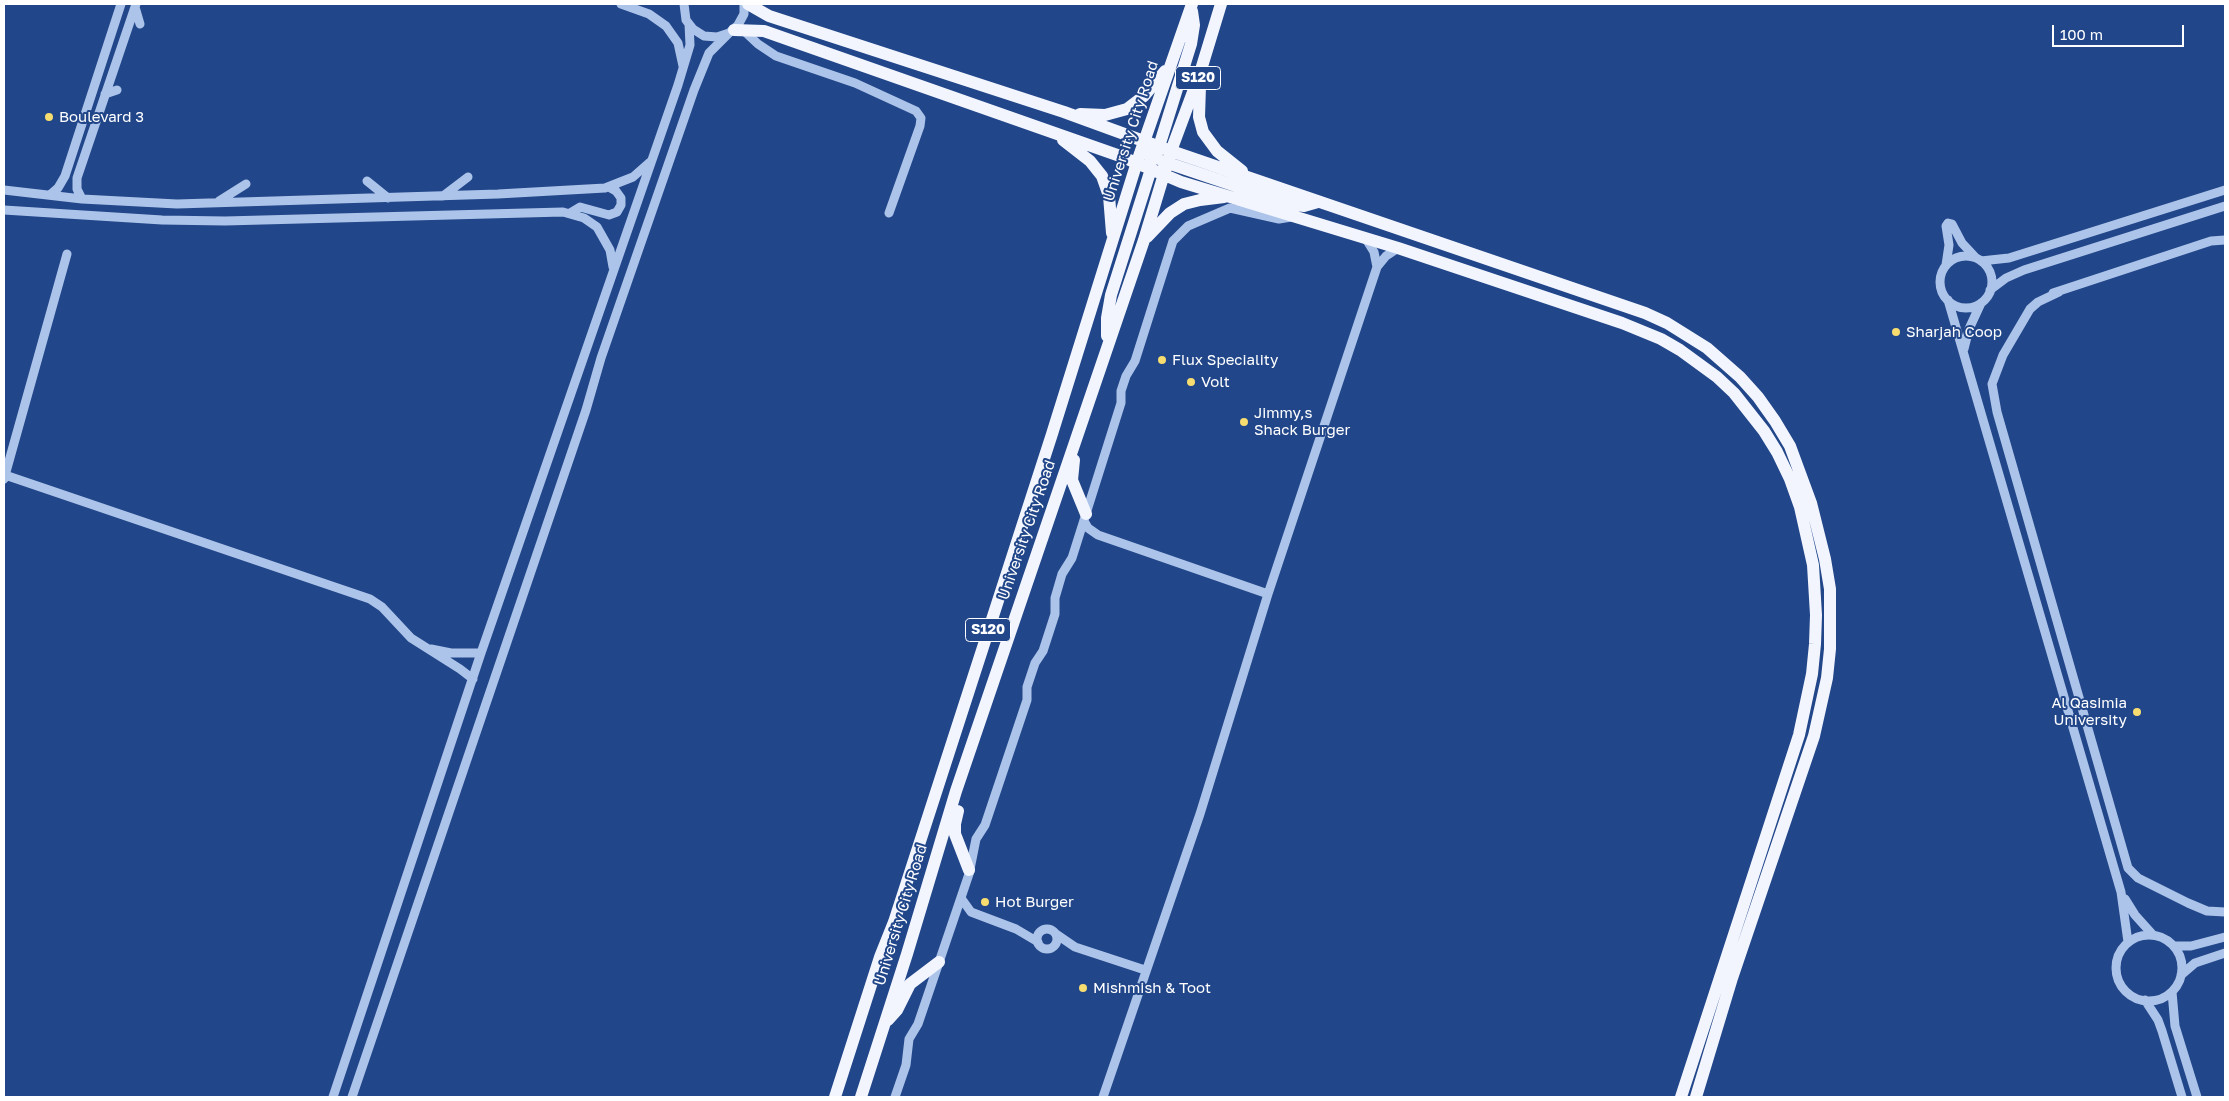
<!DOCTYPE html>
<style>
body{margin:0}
#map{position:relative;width:2229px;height:1101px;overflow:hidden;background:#214689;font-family:"Golos Text",sans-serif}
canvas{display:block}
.frame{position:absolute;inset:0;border:5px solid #fff;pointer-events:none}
.scale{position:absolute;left:2052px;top:25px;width:132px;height:22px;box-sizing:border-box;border:2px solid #fff;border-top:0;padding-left:6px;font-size:15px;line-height:18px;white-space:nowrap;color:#fff;-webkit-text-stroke:4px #214689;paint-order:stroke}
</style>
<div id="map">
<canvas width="2229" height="1101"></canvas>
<div class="frame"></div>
<div class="scale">100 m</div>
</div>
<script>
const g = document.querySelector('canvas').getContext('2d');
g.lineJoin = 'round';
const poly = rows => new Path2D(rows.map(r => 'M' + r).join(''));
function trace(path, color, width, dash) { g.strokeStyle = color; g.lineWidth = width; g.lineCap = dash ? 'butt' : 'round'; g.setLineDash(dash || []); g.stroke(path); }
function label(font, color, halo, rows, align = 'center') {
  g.font = font + ' "Golos Text",sans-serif'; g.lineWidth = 4; g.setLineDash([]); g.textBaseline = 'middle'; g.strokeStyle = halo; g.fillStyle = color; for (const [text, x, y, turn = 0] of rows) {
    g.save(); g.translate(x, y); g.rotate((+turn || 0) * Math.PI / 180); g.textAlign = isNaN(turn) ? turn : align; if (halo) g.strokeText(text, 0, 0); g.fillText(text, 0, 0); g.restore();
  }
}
const minor = poly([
 [621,4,649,14,666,26,678,43,683,66],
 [684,4,686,20,693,29,704,36,717,37,729,33,738,25,744,14,744,4],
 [135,7,140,24],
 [742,29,758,44,776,56,855,83,916,111,921,118,920,126,889,213],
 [105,94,117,90],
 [367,181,388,198],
 [4,190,82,199,177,204,498,194,605,188,633,177,650,162],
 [50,195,58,188,65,176,121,4],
 [443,196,468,177],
 [82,199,77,189,77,178,136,4],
 [219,201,246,184],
 [4,210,162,220,225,221,563,212,584,218,597,227,610,250,613,267],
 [570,213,580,207,609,215,617,212,621,205,621,198,616,191,609,187],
 [1366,239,1374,252,1377,267],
 '1940 282a26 26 0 1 1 52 0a26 26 0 1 1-52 0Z',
 [1981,261,2009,258,2225,190],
 [1946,265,1949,245,1946,226,1948,223,1952,224,1962,243,1976,258],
 [1990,290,2006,278,2024,270,2225,206],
 [2059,292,2038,302,2030,309,2003,355,1992,384,1997,412,2128,868,2138,878,2188,903,2207,911,2225,912],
 [2053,293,2211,241,2225,240],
 [1948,300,2121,892,2128,942],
 [1964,349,1969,329,1981,303],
 [5,475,370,599,382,607,411,638,460,669,473,679],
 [4,479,67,254],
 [1084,521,1088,528,1098,535,1268,594],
 [431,649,451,653,481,653],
 [961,898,971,912,1016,929,1038,942],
 [2125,899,2135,915,2153,935],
 '1037 939a10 10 0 1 1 20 0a10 10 0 1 1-20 0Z',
 [1056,934,1075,947,1145,970],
 '2116 968a33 33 0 1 1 66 0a33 33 0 1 1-66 0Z',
 [2174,946,2191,946,2225,937],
 [2181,975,2195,963,2225,953],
 [2172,992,2175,1026,2197,1097],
 [2145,1000,2158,1020,2162,1031,2182,1097],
 [333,1097,481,653,678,85,690,45,689,24],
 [352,1097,586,410,601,358,694,90,709,53,729,33],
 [895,1097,906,1065,909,1039,918,1024,969,874,976,839,985,825,1027,700,1027,687,1035,663,1043,651,1055,614,1055,598,1062,574,1072,558,1121,403,1121,391,1126,376,1135,361,1173,241,1188,226,1230,208,1279,219,1291,217],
 [1103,1097,1200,814,1268,594,1377,267,1386,256,1398,248]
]);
const major = poly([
 [748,4,769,16,1064,112,1171,151,1645,313,1667,323,1707,348,1740,377,1758,397,1775,421,1790,446,1811,503,1825,559,1830,589,1830,649,1827,678,1814,736,1732,978,1696,1097],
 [734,30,764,31,1120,156,1181,182,1398,248,1622,323,1661,339,1680,350,1717,377,1734,393,1764,431,1777,452,1790,479,1800,507,1813,565,1816,615,1815,644,1812,674,1799,735,1681,1097],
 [1200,86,1199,117,1203,132,1217,151,1242,171],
 [1080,114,1105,115,1127,109,1144,96,1165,71],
 [1063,140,1090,161,1102,176,1109,196,1112,233],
 [1157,153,1191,44,1194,25,1192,11],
 [1162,161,1289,204,1304,206,1318,202],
 [1147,237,1170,213,1184,204,1200,200,1224,197],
 [1107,336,1107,318,1111,295,1151,169,1150,155,1144,141],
 [1074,460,1072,480,1086,514],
 [958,811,955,824,955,834,969,870],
 [888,1020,897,1010,910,984,939,962],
 [835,1097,880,957,894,922,1052,434,1137,162,1192,4],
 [861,1097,907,954,956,791,1144,240,1171,151,1200,73,1221,4]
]);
const markers = [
 [49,117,5,"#f7dc6f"],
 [1896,332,5,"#f7dc6f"],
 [1162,360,5,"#f7dc6f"],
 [1191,382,5,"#f7dc6f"],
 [1244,422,5,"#f7dc6f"],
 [2137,712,5,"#f7dc6f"],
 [985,902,5,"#f7dc6f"],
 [1083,988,5,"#f7dc6f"]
];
const shields = [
 [1198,78,45],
 [988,630,45]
];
const shieldNames = [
 ["S120",1198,78],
 ["S120",988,630]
];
const poiNames = [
 ["Boulevard 3",59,117],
 ["Sharjah Coop",1906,332],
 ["Flux Speciality",1172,360],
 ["Volt",1201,382],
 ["Jimmy,s",1254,413],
 ["Shack Burger",1254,430],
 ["Al Qasimia",2127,703,"right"],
 ["University",2127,720,"right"],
 ["Hot Burger",995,902],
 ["Mishmish & Toot",1093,988]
];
const streetNames = [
 ["University City Road",1131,131,-72],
 ["University City Road",1027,530,-71],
 ["University City Road",901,915,-73]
];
trace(minor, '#adc4ea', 9);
trace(major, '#f2f5fe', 12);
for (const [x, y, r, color] of markers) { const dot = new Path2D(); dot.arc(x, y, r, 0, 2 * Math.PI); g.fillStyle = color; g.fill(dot); trace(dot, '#214689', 2); }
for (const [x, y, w] of shields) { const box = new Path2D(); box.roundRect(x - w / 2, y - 11.5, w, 23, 4); g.fillStyle = '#214689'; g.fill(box); trace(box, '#fff', 1); }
label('bold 14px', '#fff', null, shieldNames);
label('15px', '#fff', '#214689', poiNames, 'left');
label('15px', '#fff', '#214689', streetNames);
</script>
